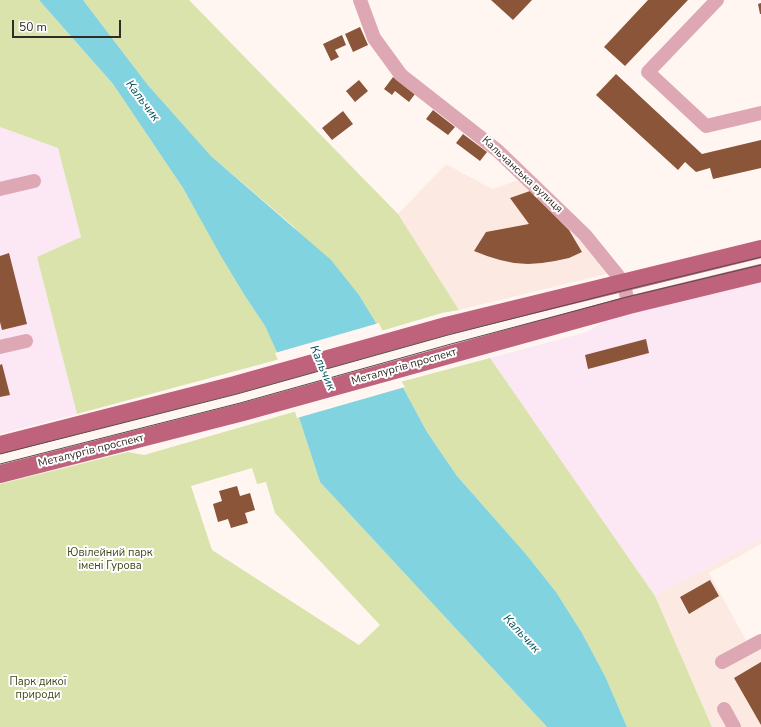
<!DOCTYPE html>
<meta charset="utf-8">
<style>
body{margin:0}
#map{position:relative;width:761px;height:727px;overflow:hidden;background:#fff6f2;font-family:"Nunito Sans",sans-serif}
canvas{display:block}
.scale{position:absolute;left:12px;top:20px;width:109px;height:18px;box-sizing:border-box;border:2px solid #322a26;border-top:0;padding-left:5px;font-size:12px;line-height:14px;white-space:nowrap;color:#322a26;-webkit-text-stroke:3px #fff;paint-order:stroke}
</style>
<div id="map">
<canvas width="761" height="727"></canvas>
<div class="scale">50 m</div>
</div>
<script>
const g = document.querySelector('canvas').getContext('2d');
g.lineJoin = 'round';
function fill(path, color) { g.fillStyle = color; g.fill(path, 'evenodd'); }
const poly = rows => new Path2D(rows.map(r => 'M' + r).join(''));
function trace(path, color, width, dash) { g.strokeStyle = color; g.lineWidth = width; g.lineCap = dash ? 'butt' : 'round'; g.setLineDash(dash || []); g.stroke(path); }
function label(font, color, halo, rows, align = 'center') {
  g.font = font + ' "Nunito Sans",sans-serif'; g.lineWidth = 4; g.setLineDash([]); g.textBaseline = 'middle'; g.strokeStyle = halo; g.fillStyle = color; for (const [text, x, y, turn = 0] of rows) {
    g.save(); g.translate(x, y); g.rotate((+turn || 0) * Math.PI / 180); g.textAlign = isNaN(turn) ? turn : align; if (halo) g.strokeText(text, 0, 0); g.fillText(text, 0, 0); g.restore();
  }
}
const built = poly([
 [446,164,492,189,522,179,611,273,459,310,398,214],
 [761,538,761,544,709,573,747,642,761,634,761,727,712,727,655,596]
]);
const industrial = poly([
 [0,127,58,148,81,237,37,257,77,414,0,434],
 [761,282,761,538,655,596,490,358,587,332,608,319]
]);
const green = poly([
 [0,0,39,0,113,84,183,188,245,296,265,326,280,359,77,414,37,257,81,237,58,148,0,127],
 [83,0,189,0,398,214,459,310,442,313,381,331,359,295,293,226,211,156,147,84],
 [490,358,655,596,712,727,627,727,605,676,582,633,556,592,525,553,457,476,427,432,400,382],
 [297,411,320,482,547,727,0,727,0,484,128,452,144,455],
 [252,468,257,484,266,482,275,513,380,625,359,645,212,550,191,486]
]);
const water = poly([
 [39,0,83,0,147,84,211,156,331,260,359,295,381,331,400,382,427,432,457,476,525,553,556,592,582,633,605,676,627,727,547,727,320,482,280,359,265,326,245,296,221,256,183,188,113,84]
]);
const pier = poly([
 [379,323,382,330,402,382,405,387,297,418,278,360,275,353]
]);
const building = poly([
 [491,0,532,0,513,20],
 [648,0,688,0,625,66,604,47],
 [761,3,761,14,760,14,758,4],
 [360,27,368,45,353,52,345,34],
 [342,35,346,45,335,50,339,57,331,61,323,44],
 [616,74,702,154,761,140,761,168,713,179,710,168,696,172,685,162,678,170,596,95],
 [393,77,415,94,409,102,395,91,392,95,384,89],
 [359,80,368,91,355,102,346,91],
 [433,110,455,127,448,135,426,119],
 [343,111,353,124,332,140,322,128],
 [463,134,487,152,480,161,456,143],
 [530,191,569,230,582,252,569,258,555,261,542,263,528,264,514,263,500,260,487,256,474,251,486,232,529,224,510,198],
 [9,253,27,324,2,330,0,322,0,256],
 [646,339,649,353,588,369,585,355],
 [2,364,10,395,0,397,0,365],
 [237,486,240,496,250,493,255,510,245,513,248,523,231,528,228,519,218,522,213,504,222,501,219,491],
 [710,580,719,596,689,614,680,597],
 [761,662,761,725,734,678]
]);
const minor = poly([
 [360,0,374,38,401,75,498,151,585,235,623,282,629,305],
 [717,0,648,72,706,126,761,113],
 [0,189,34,181],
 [0,347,26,341],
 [722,662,761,641],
 [724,709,734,727]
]);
const major = poly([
 [0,445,235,385,446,326,761,249],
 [0,474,243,412,629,305,761,273]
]);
const tram = poly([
 [0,454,237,394,448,335,625,290,761,257],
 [0,464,240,403,451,344,627,297,761,265]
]);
const streetNames = [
 ["Кальчанська вулиця",522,175,43],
 ["Металургів проспект",404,367,-16],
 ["Металургів проспект",91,451,-14]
];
const parkNames = [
 ["Ювілейний парк",110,553],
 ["імені Гурова",110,566],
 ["Парк дикої",38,682],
 ["природи",38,695]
];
const waterNames = [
 ["Кальчик",142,101,53],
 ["Кальчик",322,368,67],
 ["Кальчик",521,634,47]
];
fill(built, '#fceae2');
fill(industrial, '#fce7f5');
fill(green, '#dae3ab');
fill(water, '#80d3df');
fill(pier, '#fff6f2');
fill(building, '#8b553a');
trace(minor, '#dda8b4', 14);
trace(major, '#bf627c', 18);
trace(tram, '#554d49', 1);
label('11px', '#322a26', '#fff', streetNames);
label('11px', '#3e4415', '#fff', parkNames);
label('italic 12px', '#04525b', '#fff', waterNames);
</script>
